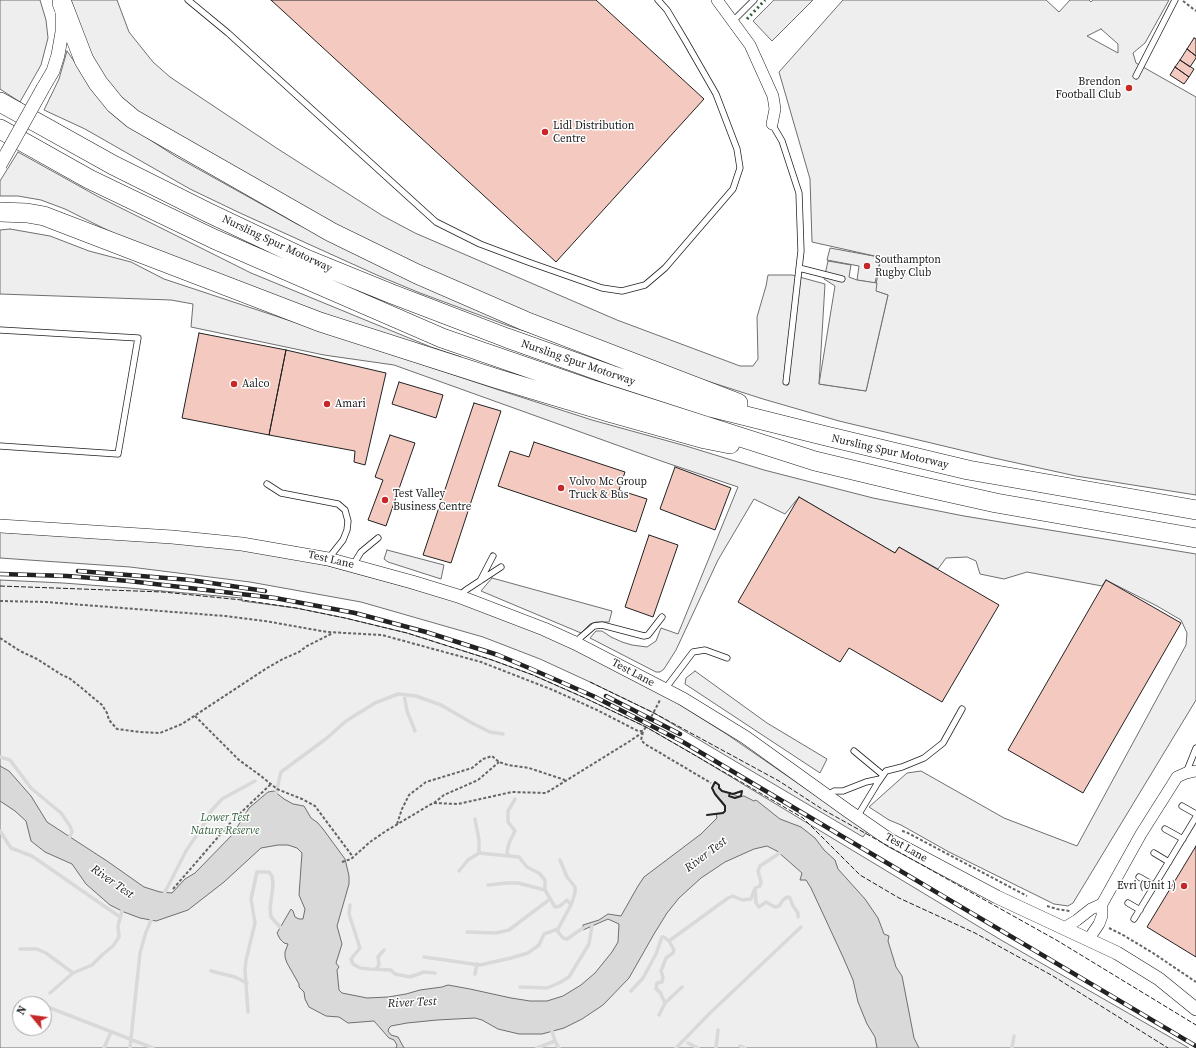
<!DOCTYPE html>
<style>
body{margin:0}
#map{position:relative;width:1196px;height:1048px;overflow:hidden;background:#fff;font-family:"Source Serif 4",serif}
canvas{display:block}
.north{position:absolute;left:12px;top:996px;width:40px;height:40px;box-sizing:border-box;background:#fff;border:1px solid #a7a7a7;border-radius:50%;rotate:299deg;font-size:11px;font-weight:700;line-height:16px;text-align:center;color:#222}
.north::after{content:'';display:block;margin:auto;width:14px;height:18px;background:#c62828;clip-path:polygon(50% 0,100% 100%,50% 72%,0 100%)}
</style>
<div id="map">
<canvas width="1196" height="1048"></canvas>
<div class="north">N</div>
</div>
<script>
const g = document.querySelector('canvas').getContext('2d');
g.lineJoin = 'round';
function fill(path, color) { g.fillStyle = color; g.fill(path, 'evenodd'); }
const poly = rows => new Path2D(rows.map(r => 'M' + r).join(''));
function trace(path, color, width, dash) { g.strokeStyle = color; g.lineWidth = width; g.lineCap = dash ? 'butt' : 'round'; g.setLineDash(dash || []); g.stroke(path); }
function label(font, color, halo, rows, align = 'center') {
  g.font = font + ' "Source Serif 4",serif'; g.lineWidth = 3; g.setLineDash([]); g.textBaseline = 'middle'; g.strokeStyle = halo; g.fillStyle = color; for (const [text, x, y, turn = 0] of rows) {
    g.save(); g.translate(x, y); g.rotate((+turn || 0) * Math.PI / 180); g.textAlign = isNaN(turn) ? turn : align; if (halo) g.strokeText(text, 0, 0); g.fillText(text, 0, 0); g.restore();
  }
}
const green = poly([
 [0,0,40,0,46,20,48,38,41,65,20,102,0,89,0,0],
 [69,0,117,0,129,32,153,62,170,77,278,149,383,216,415,233,617,320,740,366,753,366,758,359,757,317,766,286,768,275,792,275,825,284,819,384,866,391,888,295,875,291,880,261,875,283,857,280,859,266,827,260,830,248,879,257,812,242,810,179,779,72,843,0,1046,0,1059,12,1070,0,1089,0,1091,2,1093,0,1169,0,1145,43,1133,53,1136,63,1196,97,1196,495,1076,476,994,458,839,421,763,399,679,372,677,376,393,256,141,119,105,86,69,0],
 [1101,29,1118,44,1118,53,1087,36,1101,29],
 [67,51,107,109,138,132,175,156,297,224,534,334,509,326,420,293,379,276,240,213,190,189,85,129,44,110,59,79,67,51],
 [18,152,97,196,251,273,431,347,461,357,373,332,127,240,65,209,41,200,18,196,0,196,0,181,18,152],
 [10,229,50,236,89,251,131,262,164,279,496,389,592,420,686,446,764,470,873,498,964,516,1196,554,1196,700,1073,903,1068,906,1054,904,949,852,901,825,889,820,869,807,907,773,921,771,1004,818,1077,846,1186,645,1187,633,1181,620,1157,606,1106,580,1102,586,1027,572,1004,579,980,574,976,561,967,557,946,558,938,569,899,547,895,553,799,497,785,514,754,499,718,560,676,650,664,669,660,672,656,672,590,638,596,631,602,631,611,637,622,642,632,645,647,647,656,641,661,628,678,634,738,487,664,462,394,365,324,355,191,327,193,304,171,300,0,294,0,230,10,229],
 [0,532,178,543,248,550,318,563,469,604,569,645,669,698,728,735,867,831,863,837,654,713,590,682,540,659,483,637,361,602,250,582,130,567,0,558,0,532],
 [387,550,444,565,441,579,388,562,384,559,387,550],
 [492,578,612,611,609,622,596,622,590,624,581,633,481,591,492,578],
 [0,580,63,583,129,588,242,598,242,601,296,608,345,618,407,633,492,660,533,675,585,698,646,727,693,754,1001,940,1189,1048,0,1048,0,580],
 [20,1004,44,1004,44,1028,20,1028,20,1004],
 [695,671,767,723,827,759,820,773,685,684,686,678,695,671]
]);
const parking = poly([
 [774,0,813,0,772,41,753,21,774,0],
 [828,261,851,265,849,277,857,280,877,283,876,291,888,295,866,391,819,384,835,286,824,279,828,261]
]);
const water = poly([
 [0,766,9,771,31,796,47,822,107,861,144,887,160,892,172,893,185,879,195,873,233,834,249,808,268,792,274,791,284,799,293,804,304,806,311,818,318,823,323,829,345,859,349,876,349,884,337,926,342,944,336,963,339,967,337,970,339,990,342,993,367,998,388,997,406,994,420,990,442,987,448,985,470,989,511,998,530,1001,547,1001,563,996,581,985,595,973,612,952,618,942,619,924,608,919,583,930,583,925,599,920,608,914,621,916,638,886,644,877,701,834,717,818,716,814,723,813,725,811,725,805,715,794,712,788,715,782,719,785,719,788,722,791,733,794,739,797,744,796,754,801,756,800,780,819,801,827,815,838,824,850,835,860,838,869,865,899,878,918,884,934,889,936,888,941,896,967,902,976,914,1038,919,1048,877,1048,875,1037,867,1024,858,1002,853,980,843,957,811,888,806,880,800,880,802,873,777,851,767,846,754,849,725,862,701,878,679,898,667,913,654,934,629,978,603,1005,582,1019,564,1028,542,1034,519,1034,498,1029,482,1020,475,1018,437,1020,407,1023,391,1026,389,1028,388,1031,391,1035,398,1037,404,1048,396,1048,397,1045,394,1040,389,1038,374,1021,348,1023,339,1017,326,1016,309,1007,305,999,304,992,299,987,299,984,287,963,285,957,285,952,288,944,284,943,280,939,277,933,291,909,293,911,295,917,299,919,303,919,305,909,299,895,302,853,297,848,288,845,278,845,261,848,224,882,188,910,156,921,140,918,124,912,110,905,86,884,72,864,45,852,31,841,26,821,15,811,0,801,0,766]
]);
const stream = poly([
 [404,695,407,711,415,731],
 [0,757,10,760,31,788,61,813,70,826,72,832,67,842],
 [276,793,281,772,327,738,346,721,375,703,398,694,416,696,441,705,472,723,490,732,503,734],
 [475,819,479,840,479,853],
 [0,831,11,848,32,856,120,917],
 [509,856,507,852,509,843,515,831,508,822,508,811,515,799],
 [560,860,567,877,575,887,575,893,571,905],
 [459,871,468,860,479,853,519,857,527,867,539,873,545,880,545,890,555,907,560,906,567,900,571,905,558,929,558,932,563,938,567,939,583,928],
 [488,885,507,883,518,883,545,890],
 [755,888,756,903,759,907,766,902,775,907,779,906,783,900,787,897,790,898,793,906,798,913,798,917],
 [163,896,186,851,206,821,211,811,222,799,255,781],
 [350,905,349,914,360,948,351,959,353,964,360,968,370,969,391,970,395,974,410,977,424,972,435,973],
 [467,932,496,933,509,930,550,899],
 [20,949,37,949,46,953,73,973,92,965,102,955,113,946,119,937,118,926,123,907],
 [424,957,480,965,511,958,528,953,539,945,544,934,558,929],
 [377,969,379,964,378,957,384,950],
 [211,971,235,977,247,983],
 [475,974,477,964],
 [520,987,547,988,559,983,569,977,589,944,592,926],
 [631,991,643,978,656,954,662,937,664,937,669,941,728,898,733,896,742,900,751,899,755,888,760,886,761,882,758,871,760,866,780,853],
 [50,993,73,973],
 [665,1003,682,987],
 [44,1007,45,1006,153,1048],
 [248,1012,245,970,246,960,255,923,251,899,257,872,269,872,272,876,273,885,270,909,271,917,280,927],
 [659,1015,665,1003,660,992,656,989,657,983,662,982,663,977,661,971,663,966,666,958,673,953,674,950,669,941],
 [30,1029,31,1028],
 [555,1041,559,1048],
 [688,1043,698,1048],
 [740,1046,745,1048],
 [104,1048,111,1032],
 [130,1048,140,953,146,932,153,916],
 [537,1048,555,1041,551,1028],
 [676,1048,711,1012,801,927],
 [716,1048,718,1030],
 [1012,1048,1014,1036]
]);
const building = poly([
 [271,0,596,0,704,99,556,262,271,0],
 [1194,38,1196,39,1196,56,1187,49,1194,38],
 [1187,49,1196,56,1196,58,1190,67,1180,60,1187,49],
 [1180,60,1194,69,1189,77,1175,67,1180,60],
 [1175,67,1189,77,1184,84,1170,75,1175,67],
 [199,333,286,350,269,435,182,418,199,333],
 [286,350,386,373,365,465,354,462,355,451,269,435,286,350],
 [399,382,443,395,436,418,392,404,399,382],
 [474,403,501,411,451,563,423,555,474,403],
 [390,435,415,443,386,526,368,520,383,480,375,477,390,435],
 [534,442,625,472,619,490,647,499,636,532,498,486,510,451,529,457,534,442],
 [675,467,731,488,715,530,660,509,675,467],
 [799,497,895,553,899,547,999,605,942,702,849,648,840,662,738,602,799,497],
 [649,535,678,545,653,617,625,607,649,535],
 [1106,580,1181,623,1083,793,1008,750,1106,580],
 [1196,846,1196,957,1147,927,1196,846]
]);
const path = poly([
 [1183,1,1196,11],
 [0,601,46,602,225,616,265,621,327,632,382,635,481,662,553,690,597,710,638,731,643,731,646,727,660,700],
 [0,638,20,651,37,659,62,675,69,678,78,685,102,705,107,713,109,720,117,729,140,732,160,733,182,724,267,668,283,659,299,652,307,646,333,633],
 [195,716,239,760,261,776,277,789,302,799,315,806,353,857],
 [643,732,641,740,645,744,711,783],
 [434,803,444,795,478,780,499,762],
 [397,824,402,809,409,795,426,782,472,768,483,759,492,756,499,762,508,765,529,768,565,780],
 [902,831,906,832,1027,896],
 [342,862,351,859,370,842,386,831,433,803,458,804,512,792,546,793,630,741,643,732],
 [173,889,232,821,271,784],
 [1047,906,1057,909,1070,911],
 [1109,928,1123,935,1153,953,1196,982]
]);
const service = poly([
 [188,0,228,33,436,222,480,244,528,262,602,288,622,291,645,285,665,268,733,189,740,168,737,149,716,94,685,40,667,10,658,0],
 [733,21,754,0],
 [1136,76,1175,0],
 [772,124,782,141,799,193,801,251,786,382],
 [799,268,842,279],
 [0,330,138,338,118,454,0,446],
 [267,484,281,493,338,504,345,510,348,521,347,530,343,540,328,559],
 [353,565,361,552,378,538],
 [480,581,493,556],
 [459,596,466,590,501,567],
 [575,643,581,637,594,626,602,625,644,636,648,635,662,617],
 [665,689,693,652,705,650,727,658],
 [854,751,883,775],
 [1186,773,1196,748],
 [827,796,834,791,843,791,866,782,880,779],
 [1182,806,1196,814],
 [857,817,877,784,886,771,902,767,924,758,943,743,962,709],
 [1165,829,1183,839],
 [1154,853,1169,862],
 [1139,877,1155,886],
 [1128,903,1140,910],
 [1134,919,1196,817]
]);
const minor = poly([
 [717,0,750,45,773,96,775,109,772,124],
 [1064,928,1077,920,1091,909,1102,904],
 [1088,940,1099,924,1102,916,1102,904,1141,834,1172,785,1177,777,1186,773,1196,771]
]);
const tertiary = poly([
 [43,88,53,71,58,55,62,32,62,12],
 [0,526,172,537,242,544,328,559,412,582,458,596,544,629,575,643,683,699,745,737,848,811,890,840,997,897,1117,953,1159,979,1196,1009]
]);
const motorway = poly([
 [62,3,84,60,98,83,115,104,133,119,331,232,417,274,525,321,738,403],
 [0,102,113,165,209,213,306,259,392,294,507,338,611,375,710,407,826,436,968,470,1196,510],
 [0,129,89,179,214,239,442,338,587,388,815,461,911,484,996,503,1196,538],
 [0,212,27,213,44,216,320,322,498,379,608,412,705,439,730,444]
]);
const rail = poly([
 [78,571,191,580,265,591],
 [0,574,67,576,129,581,275,598,355,613,426,632,498,655,529,668,593,696,683,742,1196,1046],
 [606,696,680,734]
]);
const tertiaryBridge = poly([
 [0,165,43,88]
]);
const hedge = poly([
 [747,19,765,0]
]);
const fence = poly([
 [0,586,163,592,242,600,296,608,345,618,407,633,492,660,533,675,585,698,646,727,748,786,803,818,860,875,899,898,975,933,1053,976,1168,1048],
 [590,682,654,713,779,781,822,809,1058,941,1196,1025]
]);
const wall = poly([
 [707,815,723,813,725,811,725,806,715,794,712,788,715,782,719,785,719,788,722,791,733,794,742,791,741,796,735,798,729,796,730,793]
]);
const markers = [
 [1129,88,4,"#c62828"],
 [545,132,4,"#c62828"],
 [867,266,4,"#c62828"],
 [234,384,4,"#c62828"],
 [327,404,4,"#c62828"],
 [561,488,4,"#c62828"],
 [385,500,4,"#c62828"],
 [1184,886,4,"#c62828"]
];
const poiNames = [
 ["Brendon",1121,82,"right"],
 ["Football Club",1121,95,"right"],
 ["Lidl Distribution",553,126],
 ["Centre",553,139],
 ["Southampton",875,260],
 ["Rugby Club",875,273],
 ["Aalco",242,384],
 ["Amari",335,404],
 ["Volvo Mc Group",569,482],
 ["Truck & Bus",569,495],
 ["Test Valley",393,494],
 ["Business Centre",393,507],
 ["Evri (Unit 1)",1176,886,"right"]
];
const streetNames = [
 ["Nursling Spur Motorway",277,244,25],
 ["Nursling Spur Motorway",578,363,19],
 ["Nursling Spur Motorway",890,452,13],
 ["Test Lane",331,560,13],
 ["Test Lane",633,673,28],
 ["Test Lane",906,848,30]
];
const parkNames = [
 ["Lower Test",225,818],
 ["Nature Reserve",225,831]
];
const waterNames = [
 ["River Test",706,855,-37],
 ["River Test",112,882,35],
 ["River Test",412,1003,-3]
];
fill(green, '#eee');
trace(green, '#6f6f6f', 1);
fill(parking, '#ededed');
trace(parking, '#6f6f6f', 1);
fill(water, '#d9d9d9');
trace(water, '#6f6f6f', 1);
trace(stream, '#d9d9d9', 3.5);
fill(building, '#f3c9c0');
trace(building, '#222', 1);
trace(service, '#222', 7);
trace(minor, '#222', 12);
trace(tertiary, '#222', 14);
trace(motorway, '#222', 20);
trace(path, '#646464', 2, [3, 2]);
trace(service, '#fff', 5.5);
trace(minor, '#fff', 11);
trace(tertiary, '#fff', 13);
trace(motorway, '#fff', 19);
trace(rail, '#222', 4.5);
trace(rail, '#fff', 3, [9]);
trace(tertiaryBridge, '#222', 14, []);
trace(tertiaryBridge, '#fff', 13);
trace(hedge, '#2f5e38', 3, [2, 3]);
trace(fence, '#222', 1, [5, 2]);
trace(wall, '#222', 2);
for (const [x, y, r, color] of markers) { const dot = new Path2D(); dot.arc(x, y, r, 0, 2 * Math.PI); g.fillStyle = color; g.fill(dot); trace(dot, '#fff', 1.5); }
label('11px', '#222', '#fff', poiNames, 'left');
label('11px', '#222', '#fff', streetNames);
label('italic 11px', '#2f5e38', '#fff', parkNames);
label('italic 12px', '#222', '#fff', waterNames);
</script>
